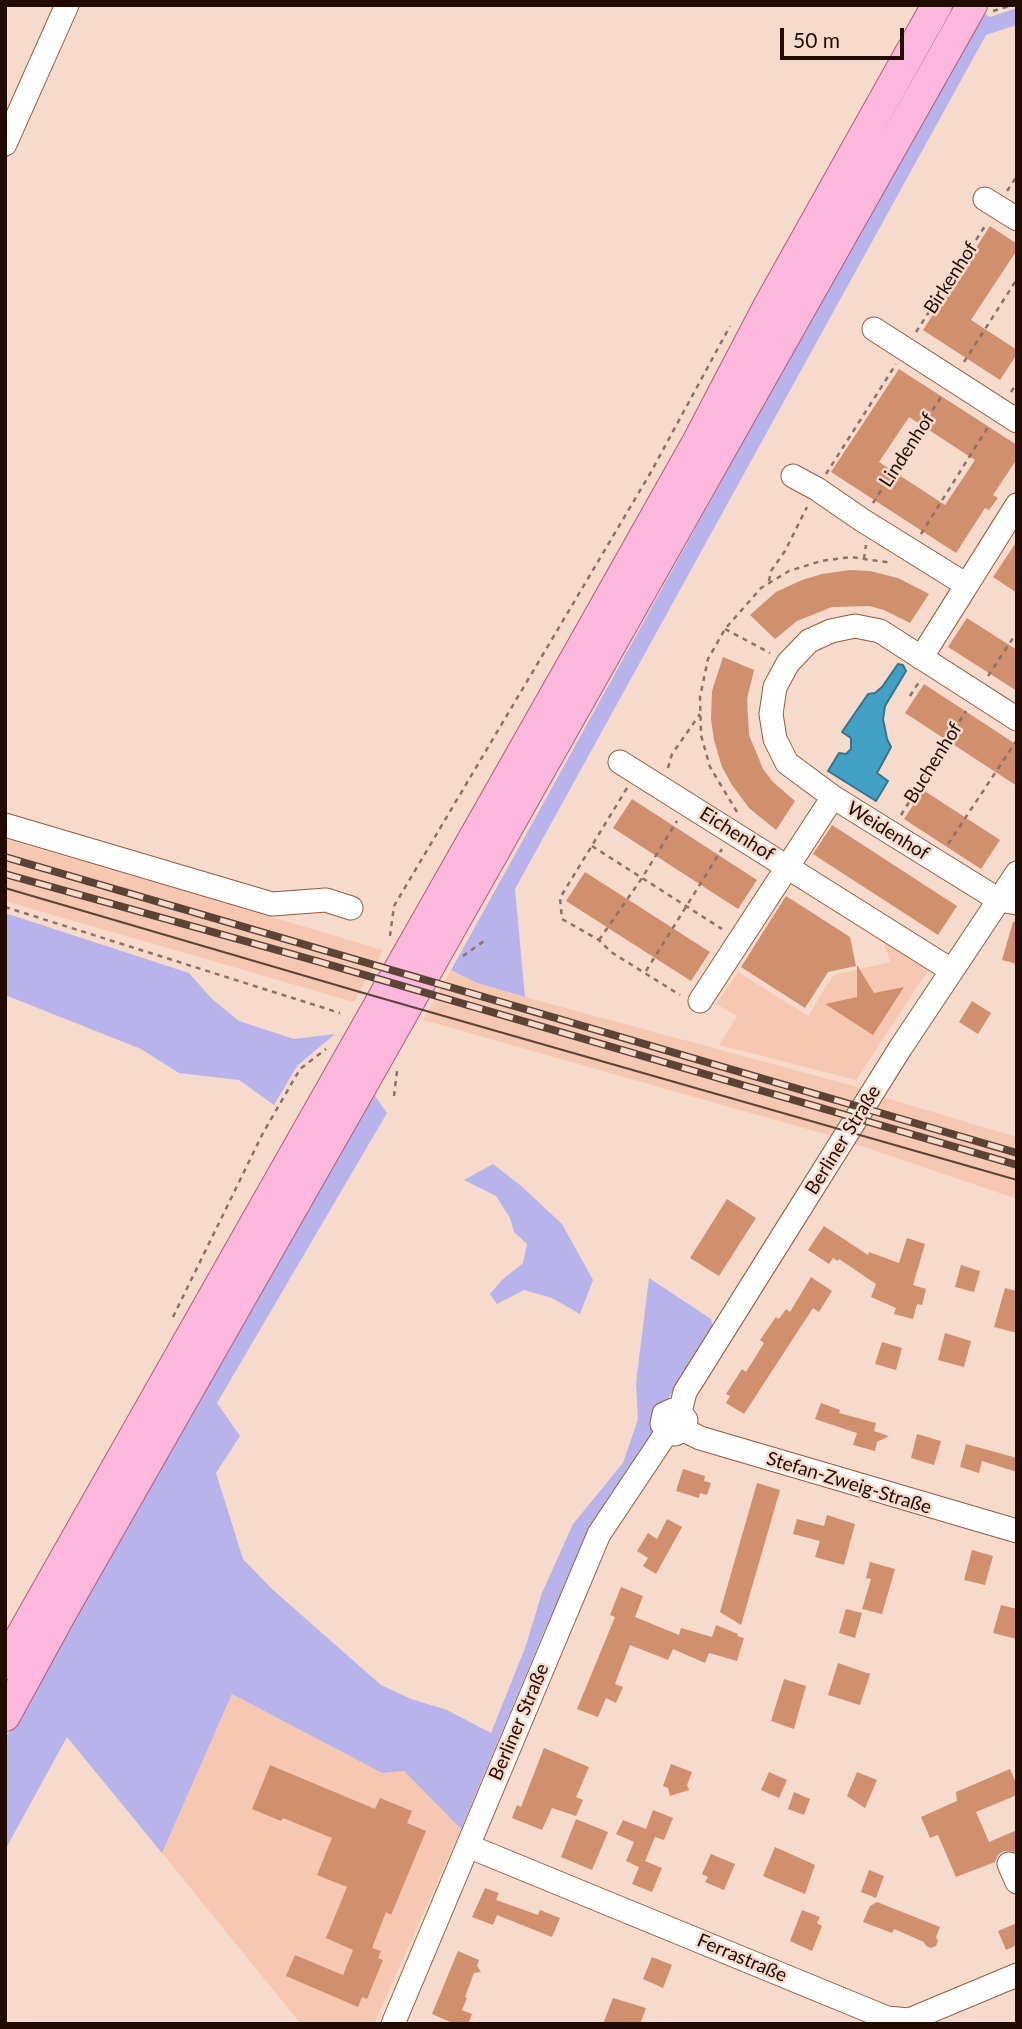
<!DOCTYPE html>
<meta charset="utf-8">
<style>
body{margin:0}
#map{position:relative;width:1022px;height:2029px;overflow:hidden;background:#f6dacc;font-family:Lato,sans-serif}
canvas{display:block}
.frame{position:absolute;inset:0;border:7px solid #220b01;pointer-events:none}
.scale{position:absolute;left:780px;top:28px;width:124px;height:32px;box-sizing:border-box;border:4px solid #220b01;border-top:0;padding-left:9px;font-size:21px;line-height:24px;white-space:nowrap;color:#220b01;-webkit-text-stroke:5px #f6dacc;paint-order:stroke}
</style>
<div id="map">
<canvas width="1022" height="2029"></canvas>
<div class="frame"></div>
<div class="scale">50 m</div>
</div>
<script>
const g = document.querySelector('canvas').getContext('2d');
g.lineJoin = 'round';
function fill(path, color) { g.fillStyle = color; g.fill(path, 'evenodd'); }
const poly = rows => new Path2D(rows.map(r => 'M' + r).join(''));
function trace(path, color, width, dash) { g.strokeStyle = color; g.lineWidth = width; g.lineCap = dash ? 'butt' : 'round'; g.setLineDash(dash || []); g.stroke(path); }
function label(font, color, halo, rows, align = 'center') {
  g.font = font + ' Lato,sans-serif'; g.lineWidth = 5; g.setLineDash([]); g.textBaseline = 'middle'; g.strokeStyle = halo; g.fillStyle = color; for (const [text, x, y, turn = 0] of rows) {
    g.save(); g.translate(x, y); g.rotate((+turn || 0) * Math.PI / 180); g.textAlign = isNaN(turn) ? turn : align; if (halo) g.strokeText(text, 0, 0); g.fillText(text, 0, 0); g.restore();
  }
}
const built = poly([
 [5,839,187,892,383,950,354,1002,5,901],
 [882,936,931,966,856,1080,719,1045,737,1016,716,1004,738,972,808,1016,833,975,890,962],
 [451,970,477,983,525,997,854,1086,899,1102,1017,1137,1017,1199,832,1136,423,1020],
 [232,1694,382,1773,404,1771,461,1829,374,2024,301,2024,162,1853]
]);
const green = poly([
 [1017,8,1017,25,986,35,515,889,525,997,477,983,451,970,981,12,990,17],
 [5,913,189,973,212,999,239,1021,294,1039,335,1034,297,1066,274,1105,239,1080,179,1073,141,1049,5,995],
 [371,1090,387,1113,217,1403,240,1436,216,1473,243,1559,272,1589,381,1685,411,1699,447,1710,491,1733,525,1648,542,1593,573,1524,623,1463,638,1419,636,1383,649,1278,711,1319,713,1329,665,1403,654,1413,651,1424,653,1434,595,1523,546,1627,461,1829,404,1771,382,1773,232,1694,162,1853,67,1737,5,1850,5,1739],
 [493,1164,520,1185,562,1224,593,1280,580,1314,552,1298,524,1290,497,1304,490,1294,502,1280,523,1263,527,1244,514,1232,510,1218,496,1196,464,1180]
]);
const water = poly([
 [898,664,903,665,906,671,885,706,883,719,887,739,891,747,877,773,888,781,876,801,828,771,839,753,846,754,851,749,851,738,842,732,868,694,875,693,882,687,898,664]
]);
const building = poly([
 [990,226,1017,244,1017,250,971,320,1017,350,1017,354,1000,380,923,330],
 [899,369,1017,445,1017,459,993,495,998,498,989,510,985,508,956,553,831,472],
 [909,417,975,460,945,505,879,462],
 [1017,541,1017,593,993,577],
 [850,570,870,571,898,578,929,594,910,623,884,610,869,606,832,607,797,621,775,639,750,615,776,592,802,580,822,574],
 [967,618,1017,650,1017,691,948,647],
 [723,657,754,670,747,699,749,735,763,769,773,782,795,801,776,830,749,808,732,785,722,767,714,740,711,719,712,691],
 [924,684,1017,745,1017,786,905,713],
 [923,790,1000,840,981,869,904,819],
 [632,799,757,880,738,909,613,828],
 [832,825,957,906,938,935,813,854],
 [585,872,710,952,691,981,566,901],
 [786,896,850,937,856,966,828,972,805,1008,741,967],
 [1013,922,1017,922,1017,964,1002,960],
 [857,965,874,993,904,987,873,1035,825,1004,857,997],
 [972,1001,991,1013,978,1034,959,1022],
 [727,1199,756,1218,719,1276,690,1258],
 [824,1226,868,1255,869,1252,899,1263,907,1238,925,1244,913,1285,926,1289,922,1305,917,1304,913,1319,894,1314,896,1308,871,1297,876,1284,839,1259,838,1261,833,1258,829,1264,808,1250],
 [961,1265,980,1271,974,1292,955,1287],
 [811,1277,832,1291,819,1312,813,1308,744,1414,726,1403,730,1396,726,1394,742,1369,746,1372,764,1343,760,1340,776,1317,779,1319,786,1309,790,1312],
 [1005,1288,1017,1291,1017,1333,994,1327],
 [945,1333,971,1341,964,1367,938,1360],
 [882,1342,902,1348,896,1370,875,1364],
 [821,1403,840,1410,839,1413,876,1423,874,1431,889,1436,877,1442,875,1451,853,1445,857,1433,815,1419],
 [917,1434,941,1441,934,1465,911,1458],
 [966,1444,1017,1458,1017,1472,982,1461,979,1473,960,1467],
 [683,1469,705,1476,704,1481,711,1483,707,1495,700,1493,699,1498,676,1491],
 [757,1483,780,1490,741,1625,720,1612],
 [827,1515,855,1524,844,1565,815,1557,820,1541,793,1534,797,1519,824,1526],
 [667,1519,682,1527,656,1574,643,1566,648,1558,637,1551,648,1533,657,1539],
 [972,1550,993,1556,985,1585,964,1580],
 [870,1562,895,1569,882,1614,862,1609,871,1579,866,1578],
 [621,1587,643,1596,635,1617,679,1635,681,1628,712,1637,716,1625,738,1634,737,1636,744,1638,737,1661,709,1653,705,1663,673,1649,668,1660,630,1645,615,1684,623,1687,616,1703,606,1698,598,1717,577,1709,615,1617,610,1615],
 [1001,1605,1017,1609,1017,1639,993,1633],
 [846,1609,862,1613,855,1638,839,1633],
 [838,1663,870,1674,860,1705,828,1695],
 [784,1679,806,1686,794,1729,771,1721],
 [544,1748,589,1767,576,1797,583,1800,576,1816,552,1808,542,1830,512,1818,517,1805,521,1807],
 [671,1764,692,1772,687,1785,689,1790,670,1796,668,1788,663,1786],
 [270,1765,375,1809,380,1798,412,1811,407,1823,426,1831,391,1915,386,1912,372,1948,381,1951,378,1958,383,1960,367,1999,362,1997,358,2007,286,1976,295,1955,343,1975,353,1950,326,1938,347,1887,317,1875,332,1838,283,1818,281,1821,252,1809],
 [1010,1769,1017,1785,1017,1795,976,1812,989,1842,1017,1830,1017,1852,1004,1851,998,1855,995,1862,956,1877,938,1835,930,1838,921,1817,957,1801,956,1792],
 [769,1772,787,1780,779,1798,761,1790],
 [857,1772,877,1780,865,1808,847,1796],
 [794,1792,810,1799,804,1815,788,1809],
 [653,1810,673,1818,664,1840,655,1837,645,1861,662,1868,652,1892,632,1884,639,1867,626,1861,634,1842,616,1834,623,1820,646,1829],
 [576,1819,608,1832,592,1870,561,1857],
 [775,1847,815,1865,805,1894,763,1876],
 [711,1854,735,1864,724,1890,705,1882,708,1877,702,1874],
 [869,1870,884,1876,876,1898,861,1892],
 [485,1888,499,1893,496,1900,538,1915,540,1910,560,1918,552,1937,497,1915,493,1925,472,1917],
 [877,1902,940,1927,936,1937,938,1941,936,1946,931,1948,926,1946,924,1942,894,1929,892,1933,863,1922,870,1906],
 [802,1910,820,1917,817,1923,822,1926,812,1951,790,1941],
 [1017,1923,1017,1945,1006,1950,998,1931],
 [458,1951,479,1960,477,1966,481,1972,474,1973,465,1997,467,1998,462,2010,472,2014,468,2024,455,2024,432,2014],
 [652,1957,672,1965,663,1988,643,1979],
 [613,1998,646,2008,640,2024,603,2024]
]);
const path = poly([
 [993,11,1013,5],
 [1007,191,1017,176],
 [916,332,987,223],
 [964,362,1017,279],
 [1011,392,1017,383],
 [826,474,896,364],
 [873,503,941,397],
 [921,534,988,427],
 [864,559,866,545],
 [769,581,771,571,785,551,807,507],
 [725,629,770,653],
 [988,676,1017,632],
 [910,696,921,679],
 [668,768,672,754,700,714],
 [627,788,560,898,562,919,599,940,611,952,680,995],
 [737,812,710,767,701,735,700,697,708,659,725,629,761,588,789,571,821,561,851,557,892,563],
 [901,815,966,711],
 [948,844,1017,740],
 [592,846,722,929],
 [5,907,340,1013],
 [390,936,394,906,651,472,730,326],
 [599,940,642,878,677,821],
 [463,956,484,941],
 [646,971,722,849],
 [394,1096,397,1071],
 [173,1317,263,1133,300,1069,326,1049]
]);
const minor = poly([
 [5,144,67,5],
 [985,199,1017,219],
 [874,329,1017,421],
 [793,476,817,489,862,520,965,584],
 [921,658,1017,505],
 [1017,719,880,631,855,626,831,631,809,641,788,663,775,687,771,714,775,739,787,763,833,797,999,900,1017,903],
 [620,762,951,970],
 [5,825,272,904,326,900,351,908],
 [700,1001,833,797],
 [680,1412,673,1410,664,1414,662,1424,667,1432,675,1434,684,1430,686,1420,680,1412,685,1392,901,1047,1017,873],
 [684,1430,700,1438,1017,1531],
 [468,1846,887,2018,909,2020,1017,1975],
 [1009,1864,1017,1882],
 [393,2024,599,1534,667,1432]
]);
const major = poly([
 [5,1664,569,670,699,439,769,305,937,5],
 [5,1716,63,1610,364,1082,972,5]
]);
const tram = poly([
 [5,888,360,992,1017,1180]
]);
const rail = poly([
 [5,857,1017,1153],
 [5,874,320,962,1017,1165]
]);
const streetNames = [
 ["Birkenhof",951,278,-57],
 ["Lindenhof",907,450,-57],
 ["Buchenhof",933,763,-58],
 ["Weidenhof",888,831,32],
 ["Eichenhof",737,834,32],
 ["Berliner Straße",843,1140,-58],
 ["Stefan-Zweig-Straße",849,1483,17],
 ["Berliner Straße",519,1722,-67],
 ["Ferrastraße",742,1958,23]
];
fill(built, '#f7c8b1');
fill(green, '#b8b4eb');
fill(water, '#42a0c5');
trace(water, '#38738a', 2);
fill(building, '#d08f6d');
trace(minor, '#975a3a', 25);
trace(major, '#ae5d80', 32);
trace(path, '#8c7367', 2.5, [5, 5]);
trace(minor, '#fff', 23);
trace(major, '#fbb8dc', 30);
trace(tram, '#5b4338', 2);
trace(rail, '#5b4338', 8);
trace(rail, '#f6dacc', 5, [16]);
label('19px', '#220b01', '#f6dacc', streetNames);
</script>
